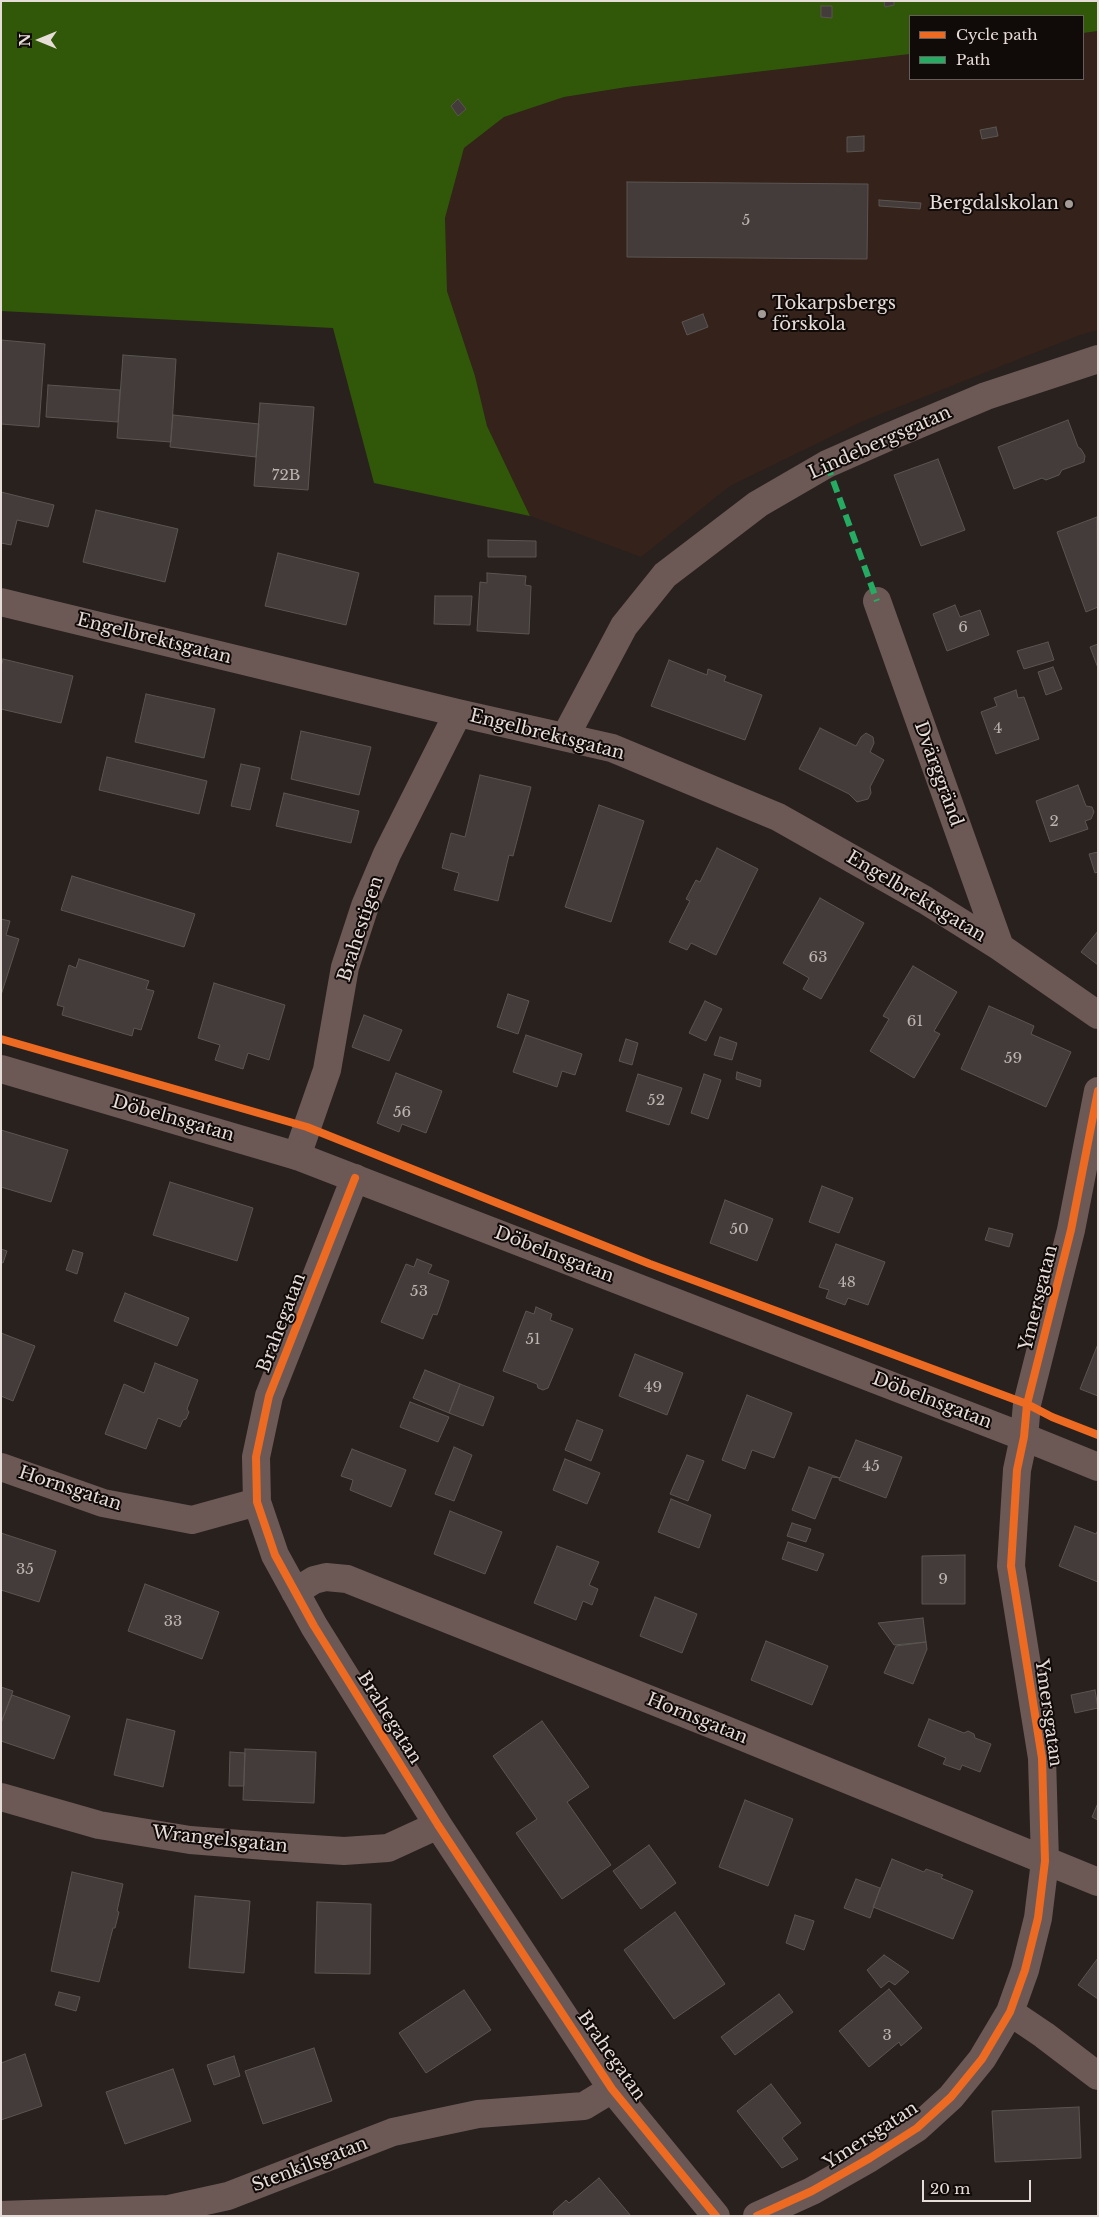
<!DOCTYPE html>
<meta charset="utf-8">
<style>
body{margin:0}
#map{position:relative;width:1099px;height:2217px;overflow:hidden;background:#29211e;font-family:"Libre Baskerville",serif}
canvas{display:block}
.frame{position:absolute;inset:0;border:2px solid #e6dcd8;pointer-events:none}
.legend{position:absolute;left:909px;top:15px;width:175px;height:65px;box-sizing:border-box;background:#100a08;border:1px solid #665e5b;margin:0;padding:6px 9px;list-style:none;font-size:15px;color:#e6dcd8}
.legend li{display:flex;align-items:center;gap:10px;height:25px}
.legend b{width:25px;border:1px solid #665e5b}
.north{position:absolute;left:15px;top:15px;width:50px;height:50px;-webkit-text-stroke:4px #100a08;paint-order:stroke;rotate:270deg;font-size:14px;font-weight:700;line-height:20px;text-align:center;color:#e6dcd8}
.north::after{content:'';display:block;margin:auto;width:18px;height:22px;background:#e6dcd8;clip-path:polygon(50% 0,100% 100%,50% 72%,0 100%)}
.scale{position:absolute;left:922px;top:2180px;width:109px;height:22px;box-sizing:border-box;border:2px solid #e6dcd8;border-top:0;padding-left:6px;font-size:15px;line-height:18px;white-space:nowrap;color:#e6dcd8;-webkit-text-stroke:4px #100a08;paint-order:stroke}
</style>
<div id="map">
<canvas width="1099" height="2217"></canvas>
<div class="frame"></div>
<ul class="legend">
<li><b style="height:6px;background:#ed6a23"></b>Cycle path</li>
<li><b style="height:6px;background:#26ab63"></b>Path</li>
</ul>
<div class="north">N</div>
<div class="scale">20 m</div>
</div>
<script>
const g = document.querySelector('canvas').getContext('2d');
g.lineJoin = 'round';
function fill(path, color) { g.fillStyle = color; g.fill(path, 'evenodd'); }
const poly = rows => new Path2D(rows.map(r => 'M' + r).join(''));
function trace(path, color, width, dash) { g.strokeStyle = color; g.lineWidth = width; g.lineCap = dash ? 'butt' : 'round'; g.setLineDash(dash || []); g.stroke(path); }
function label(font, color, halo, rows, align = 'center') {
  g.font = font + ' "Libre Baskerville",serif'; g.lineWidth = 4; g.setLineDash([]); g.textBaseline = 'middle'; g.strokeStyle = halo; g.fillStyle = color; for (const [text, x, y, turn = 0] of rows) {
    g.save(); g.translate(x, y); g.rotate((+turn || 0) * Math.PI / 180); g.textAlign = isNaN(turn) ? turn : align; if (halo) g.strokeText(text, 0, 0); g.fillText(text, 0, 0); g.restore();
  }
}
const built = poly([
 [1098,31,1098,330,1077,336,861,422,730,486,641,557,530,516,487,426,475,376,447,291,445,218,464,148,504,117,564,97,627,87,910,54,910,79,1083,79,1083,33]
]);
const forest = poly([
 [1,1,1098,1,1098,31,1083,33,1083,16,910,16,910,54,627,87,564,97,504,117,464,148,445,218,447,291,475,376,487,426,530,516,374,483,333,328,1,311]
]);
const building = poly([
 [884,1,894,1,894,5,885,7,884,1],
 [821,6,832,6,832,18,821,17,821,6],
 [458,99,466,109,458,116,451,106,458,99],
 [996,127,998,136,982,139,980,130,996,127],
 [864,136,864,151,847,152,847,137,864,136],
 [627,182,868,184,867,259,627,257,627,182],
 [879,200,921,203,920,209,879,206,879,200],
 [703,314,708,327,687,335,682,322,703,314],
 [1,340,45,344,39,427,1,424,1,340],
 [123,355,176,359,171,442,117,438,123,355],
 [48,385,120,390,118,422,46,417,48,385],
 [260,403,314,407,308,490,254,486,260,403],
 [173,415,259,424,256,457,170,447,173,415],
 [1068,420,1078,447,1081,449,1085,456,1084,462,1062,470,1059,475,1046,480,1042,478,1014,489,998,447,1068,420],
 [938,459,965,530,921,546,894,475,938,459],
 [1,492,54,505,48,527,17,520,11,545,1,543,1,492],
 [96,510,178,529,165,582,83,562,96,510],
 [1097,517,1098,607,1086,612,1057,532,1097,517],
 [488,540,536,541,536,557,488,557,488,540],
 [278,553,359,573,346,625,265,606,278,553],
 [487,573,526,576,525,585,531,586,529,634,477,631,480,582,487,583,487,573],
 [435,596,472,596,470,625,434,624,435,596],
 [955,605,960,617,980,610,989,635,947,651,933,614,955,605],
 [1048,642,1054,660,1024,669,1017,651,1048,642],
 [1098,644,1098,668,1090,647,1098,644],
 [3,659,73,676,61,723,1,709,1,667,3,659],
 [669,660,707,675,708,669,726,676,724,681,762,695,745,740,651,706,669,660],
 [1053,667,1062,689,1046,695,1038,672,1053,667],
 [1016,690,1018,698,1024,697,1039,739,996,754,981,712,997,706,994,698,1016,690],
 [146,694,215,709,204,758,135,742,146,694],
 [820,728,856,746,861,737,866,733,873,737,874,743,870,752,884,760,870,787,871,793,868,799,857,802,849,794,799,769,820,728],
 [301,731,371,747,359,795,291,779,301,731],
 [107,757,207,781,199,814,99,790,107,757],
 [241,764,260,768,250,810,231,806,241,764],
 [480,775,531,787,513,856,509,855,498,901,454,890,459,873,442,868,451,833,465,837,480,775],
 [1078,785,1086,806,1092,807,1094,812,1091,819,1085,821,1088,829,1050,842,1036,801,1078,785],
 [284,793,359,811,351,843,276,826,284,793],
 [599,805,644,821,611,922,565,907,599,805],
 [717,848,758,869,716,955,691,943,687,950,669,942,690,901,686,899,696,880,700,882,717,848],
 [1098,852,1098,872,1095,873,1089,854,1098,852],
 [72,876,195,914,184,947,61,910,72,876],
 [820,898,864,923,821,999,803,989,809,978,783,963,820,898],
 [1,919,10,921,6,935,19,939,1,995,1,919],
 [1098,931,1098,965,1081,952,1098,931],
 [79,959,149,981,146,989,154,991,141,1030,134,1028,132,1036,62,1015,64,1007,57,1005,69,965,76,968,79,959],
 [913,966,957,992,934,1031,940,1034,914,1078,870,1051,889,1019,883,1016,913,966],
 [214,983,285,1005,269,1060,248,1053,243,1069,215,1060,220,1045,198,1038,214,983],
 [508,994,529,1001,518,1034,497,1027,508,994],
 [705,1001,722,1009,706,1041,689,1033,705,1001],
 [989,1006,1034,1026,1031,1034,1071,1052,1046,1107,961,1069,989,1006],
 [364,1015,402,1030,389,1061,352,1047,364,1015],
 [526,1035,582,1054,575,1075,562,1071,557,1087,513,1072,526,1035],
 [720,1037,737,1043,732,1060,714,1055,720,1037],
 [626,1039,638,1043,632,1065,619,1061,626,1039],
 [737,1072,761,1080,760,1087,736,1079,737,1072],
 [396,1073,442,1091,426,1133,402,1124,399,1132,377,1123,396,1073],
 [638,1074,682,1088,669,1125,626,1111,638,1074],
 [704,1074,721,1080,708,1119,691,1113,704,1074],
 [1,1130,68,1150,51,1202,1,1187,1,1130],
 [170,1182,253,1208,237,1261,153,1235,170,1182],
 [822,1186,853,1198,839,1233,809,1222,822,1186],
 [725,1200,773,1219,757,1261,710,1243,725,1200],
 [989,1228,1013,1234,1009,1247,985,1240,989,1228],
 [836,1244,885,1262,868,1305,848,1298,845,1305,826,1298,829,1290,819,1287,836,1244],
 [1,1249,7,1251,3,1263,1,1262,1,1249],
 [73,1250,83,1253,77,1274,66,1270,73,1250],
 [417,1259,432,1265,428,1273,449,1281,437,1315,433,1314,423,1339,381,1322,406,1264,414,1267,417,1259],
 [125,1293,189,1318,177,1346,114,1321,125,1293],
 [536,1307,552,1314,550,1320,573,1329,548,1388,543,1390,538,1388,537,1384,503,1371,526,1311,534,1314,536,1307],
 [1,1333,35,1346,13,1401,1,1396,1,1333],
 [1098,1344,1098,1396,1080,1389,1098,1344],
 [635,1354,683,1373,667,1415,619,1396,635,1354],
 [155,1363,198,1380,187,1409,189,1412,186,1419,183,1420,180,1427,158,1418,146,1449,105,1434,124,1384,144,1393,155,1363],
 [425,1370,460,1384,449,1413,413,1398,425,1370],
 [460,1384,494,1397,483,1426,449,1413,460,1384],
 [747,1395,792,1413,774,1458,752,1450,745,1469,722,1460,747,1395],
 [410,1402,449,1417,438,1442,400,1427,410,1402],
 [577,1420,603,1430,591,1461,565,1450,577,1420],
 [856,1440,902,1457,886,1498,839,1480,856,1440],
 [454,1447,472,1455,454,1501,435,1494,454,1447],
 [352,1449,406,1470,391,1507,350,1490,353,1480,341,1476,352,1449],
 [687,1455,704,1461,688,1501,670,1494,687,1455],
 [565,1459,600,1473,587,1504,553,1490,565,1459],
 [809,1467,840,1478,832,1477,815,1519,792,1510,809,1467],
 [671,1499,711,1515,699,1548,658,1532,671,1499],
 [450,1511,502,1532,485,1574,434,1554,450,1511],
 [792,1523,811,1529,806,1542,787,1536,792,1523],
 [1075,1526,1096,1534,1098,1530,1098,1582,1059,1566,1075,1526],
 [1,1533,56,1551,39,1602,1,1590,1,1533],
 [788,1542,824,1554,817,1571,782,1559,788,1542],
 [557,1546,599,1562,589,1585,598,1589,592,1605,583,1601,576,1620,534,1603,557,1546],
 [965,1555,965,1604,922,1604,922,1556,965,1555],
 [145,1584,219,1612,202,1659,128,1631,145,1584],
 [655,1597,697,1614,682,1653,640,1636,655,1597],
 [923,1618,926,1642,894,1645,878,1623,923,1618],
 [766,1641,828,1666,812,1705,751,1680,766,1641],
 [926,1642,927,1649,913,1684,884,1673,896,1646,926,1642],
 [1,1687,13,1691,1,1723,1,1687],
 [1095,1690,1098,1708,1075,1713,1071,1695,1095,1690],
 [12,1695,70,1716,54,1759,1,1741,1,1723,12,1695],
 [127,1719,175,1731,163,1787,114,1775,127,1719],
 [929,1719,964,1733,968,1731,974,1734,975,1738,991,1744,980,1772,962,1765,960,1770,943,1764,946,1758,918,1746,929,1719],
 [542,1721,589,1787,567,1802,611,1865,562,1899,516,1833,537,1819,493,1756,542,1721],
 [245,1749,316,1752,314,1803,243,1800,245,1749],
 [230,1752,245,1753,244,1786,229,1786,230,1752],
 [745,1800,793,1819,768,1886,719,1867,745,1800],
 [1098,1803,1098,1820,1092,1817,1098,1803],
 [649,1845,676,1883,641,1909,613,1871,649,1845],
 [892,1859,924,1872,926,1869,943,1875,941,1878,973,1891,953,1939,873,1907,892,1859],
 [72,1872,123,1884,117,1911,119,1912,115,1928,113,1928,99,1982,51,1971,72,1872],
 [856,1879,880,1888,870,1918,844,1908,856,1879],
 [195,1896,250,1901,244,1973,189,1968,195,1896],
 [317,1902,371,1904,370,1974,315,1973,317,1902],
 [675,1912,725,1984,674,2019,624,1950,675,1912],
 [795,1915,814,1921,804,1950,786,1943,795,1915],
 [884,1955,909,1972,895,1985,889,1981,881,1988,867,1970,884,1955],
 [1098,1958,1098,1999,1078,1985,1098,1958],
 [889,1989,922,2028,901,2046,899,2042,869,2067,839,2031,889,1989],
 [464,1990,491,2030,426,2073,399,2033,464,1990],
 [59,1992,80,1997,76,2011,55,2005,59,1992],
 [779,1994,793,2012,735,2055,721,2037,779,1994],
 [314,2048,332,2101,263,2124,245,2071,314,2048],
 [25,2054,42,2106,1,2120,1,2063,25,2054],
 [234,2056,240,2076,214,2085,207,2065,234,2056],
 [173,2069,191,2121,125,2144,106,2092,173,2069],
 [771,2084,801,2123,782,2138,798,2159,782,2168,737,2111,771,2084],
 [1079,2107,1081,2158,995,2162,992,2111,1079,2107],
 [599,2178,631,2216,552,2216,554,2214,553,2212,566,2200,569,2203,599,2178]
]);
const minor = poly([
 [877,601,1000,947],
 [1,602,458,713,612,748,778,817,925,900,1000,947,1098,1015],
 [565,737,624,626,665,575,758,504,827,464,886,438,986,396,1098,359],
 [297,1156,327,1070,345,967,365,906,387,854,458,713],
 [355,1178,269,1396,256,1457,257,1502,275,1555,314,1626,438,1825,612,2089,716,2216],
 [1,1467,103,1503,192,1520,257,1502],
 [295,1592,314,1580,326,1577,347,1579,721,1728,1098,1882],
 [1,1797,99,1825,190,1840,266,1846,344,1851,388,1848,438,1825],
 [1010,2012,1044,2035,1098,2076],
 [1,2215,169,2209,228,2196,393,2132,478,2114,584,2106,612,2089],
 [757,2216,812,2191,870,2158,917,2128,951,2097,982,2059,1010,2012,1025,1970,1038,1918,1045,1861,1042,1758,1011,1566,1017,1470,1024,1437,1027,1404,1071,1230,1098,1091]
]);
const tertiary = poly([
 [1,1069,297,1156,1024,1437,1098,1467]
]);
const quiet = poly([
 [827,464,877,601]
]);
const cycleway = poly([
 [1,1039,307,1127,650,1264,1027,1404,1052,1417,1098,1435],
 [355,1178,269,1396,256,1457,257,1502,275,1555,314,1626,438,1825,612,2089,716,2216],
 [757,2216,812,2191,870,2158,917,2128,951,2097,982,2059,1010,2012,1025,1970,1038,1918,1045,1861,1042,1758,1011,1566,1017,1470,1024,1437,1027,1404,1071,1230,1098,1091]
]);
const markers = [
 [1069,204,5,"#a49b97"],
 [762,314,5,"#a49b97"]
];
const numberNames = [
 ["5",746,221],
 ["72B",286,476],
 ["6",963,628],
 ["4",998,729],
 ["2",1054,822],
 ["63",818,958],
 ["61",915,1022],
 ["59",1013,1059],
 ["52",656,1101],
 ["56",402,1113],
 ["50",739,1230],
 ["48",847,1283],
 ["53",419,1292],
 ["51",533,1340],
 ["49",653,1388],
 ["45",871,1467],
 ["35",25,1570],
 ["9",943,1580],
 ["33",173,1622],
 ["3",887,2036]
];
const poiNames = [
 ["Bergdalskolan",1059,204],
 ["Tokarpsbergs",772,304,"left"],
 ["förskola",772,325,"left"]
];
const streetNames = [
 ["Lindebergsgatan",880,443,-24],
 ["Engelbrektsgatan",154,639,14],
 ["Engelbrektsgatan",547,735,14],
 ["Dvärggränd",938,774,70],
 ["Engelbrektsgatan",916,897,31],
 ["Brahestigen",361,929,-72],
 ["Döbelnsgatan",173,1119,16],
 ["Döbelnsgatan",554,1255,21],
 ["Ymersgatan",1039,1298,-76],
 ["Brahegatan",282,1323,-69],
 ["Döbelnsgatan",932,1401,21],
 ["Hornsgatan",70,1489,18],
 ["Ymersgatan",1048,1713,82],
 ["Brahegatan",389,1718,58],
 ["Hornsgatan",697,1719,22],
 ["Wrangelsgatan",220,1840,6],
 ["Brahegatan",611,2056,55],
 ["Ymersgatan",871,2136,-33],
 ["Stenkilsgatan",310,2165,-21]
];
fill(built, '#34221b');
fill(forest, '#315808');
fill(building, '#433c3a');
trace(building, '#5b5551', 1);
trace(minor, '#6c5956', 28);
trace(tertiary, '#6c5956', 28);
trace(quiet, '#26ab63', 6, [12, 6]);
trace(cycleway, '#ed6a23', 8);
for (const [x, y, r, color] of markers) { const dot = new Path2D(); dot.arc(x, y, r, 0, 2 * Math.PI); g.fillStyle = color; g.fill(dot); trace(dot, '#100a08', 2); }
label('15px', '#bdb4b0', null, numberNames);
label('18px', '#e6dcd8', '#100a08', poiNames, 'right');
label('18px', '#e6dcd8', '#100a08', streetNames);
</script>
